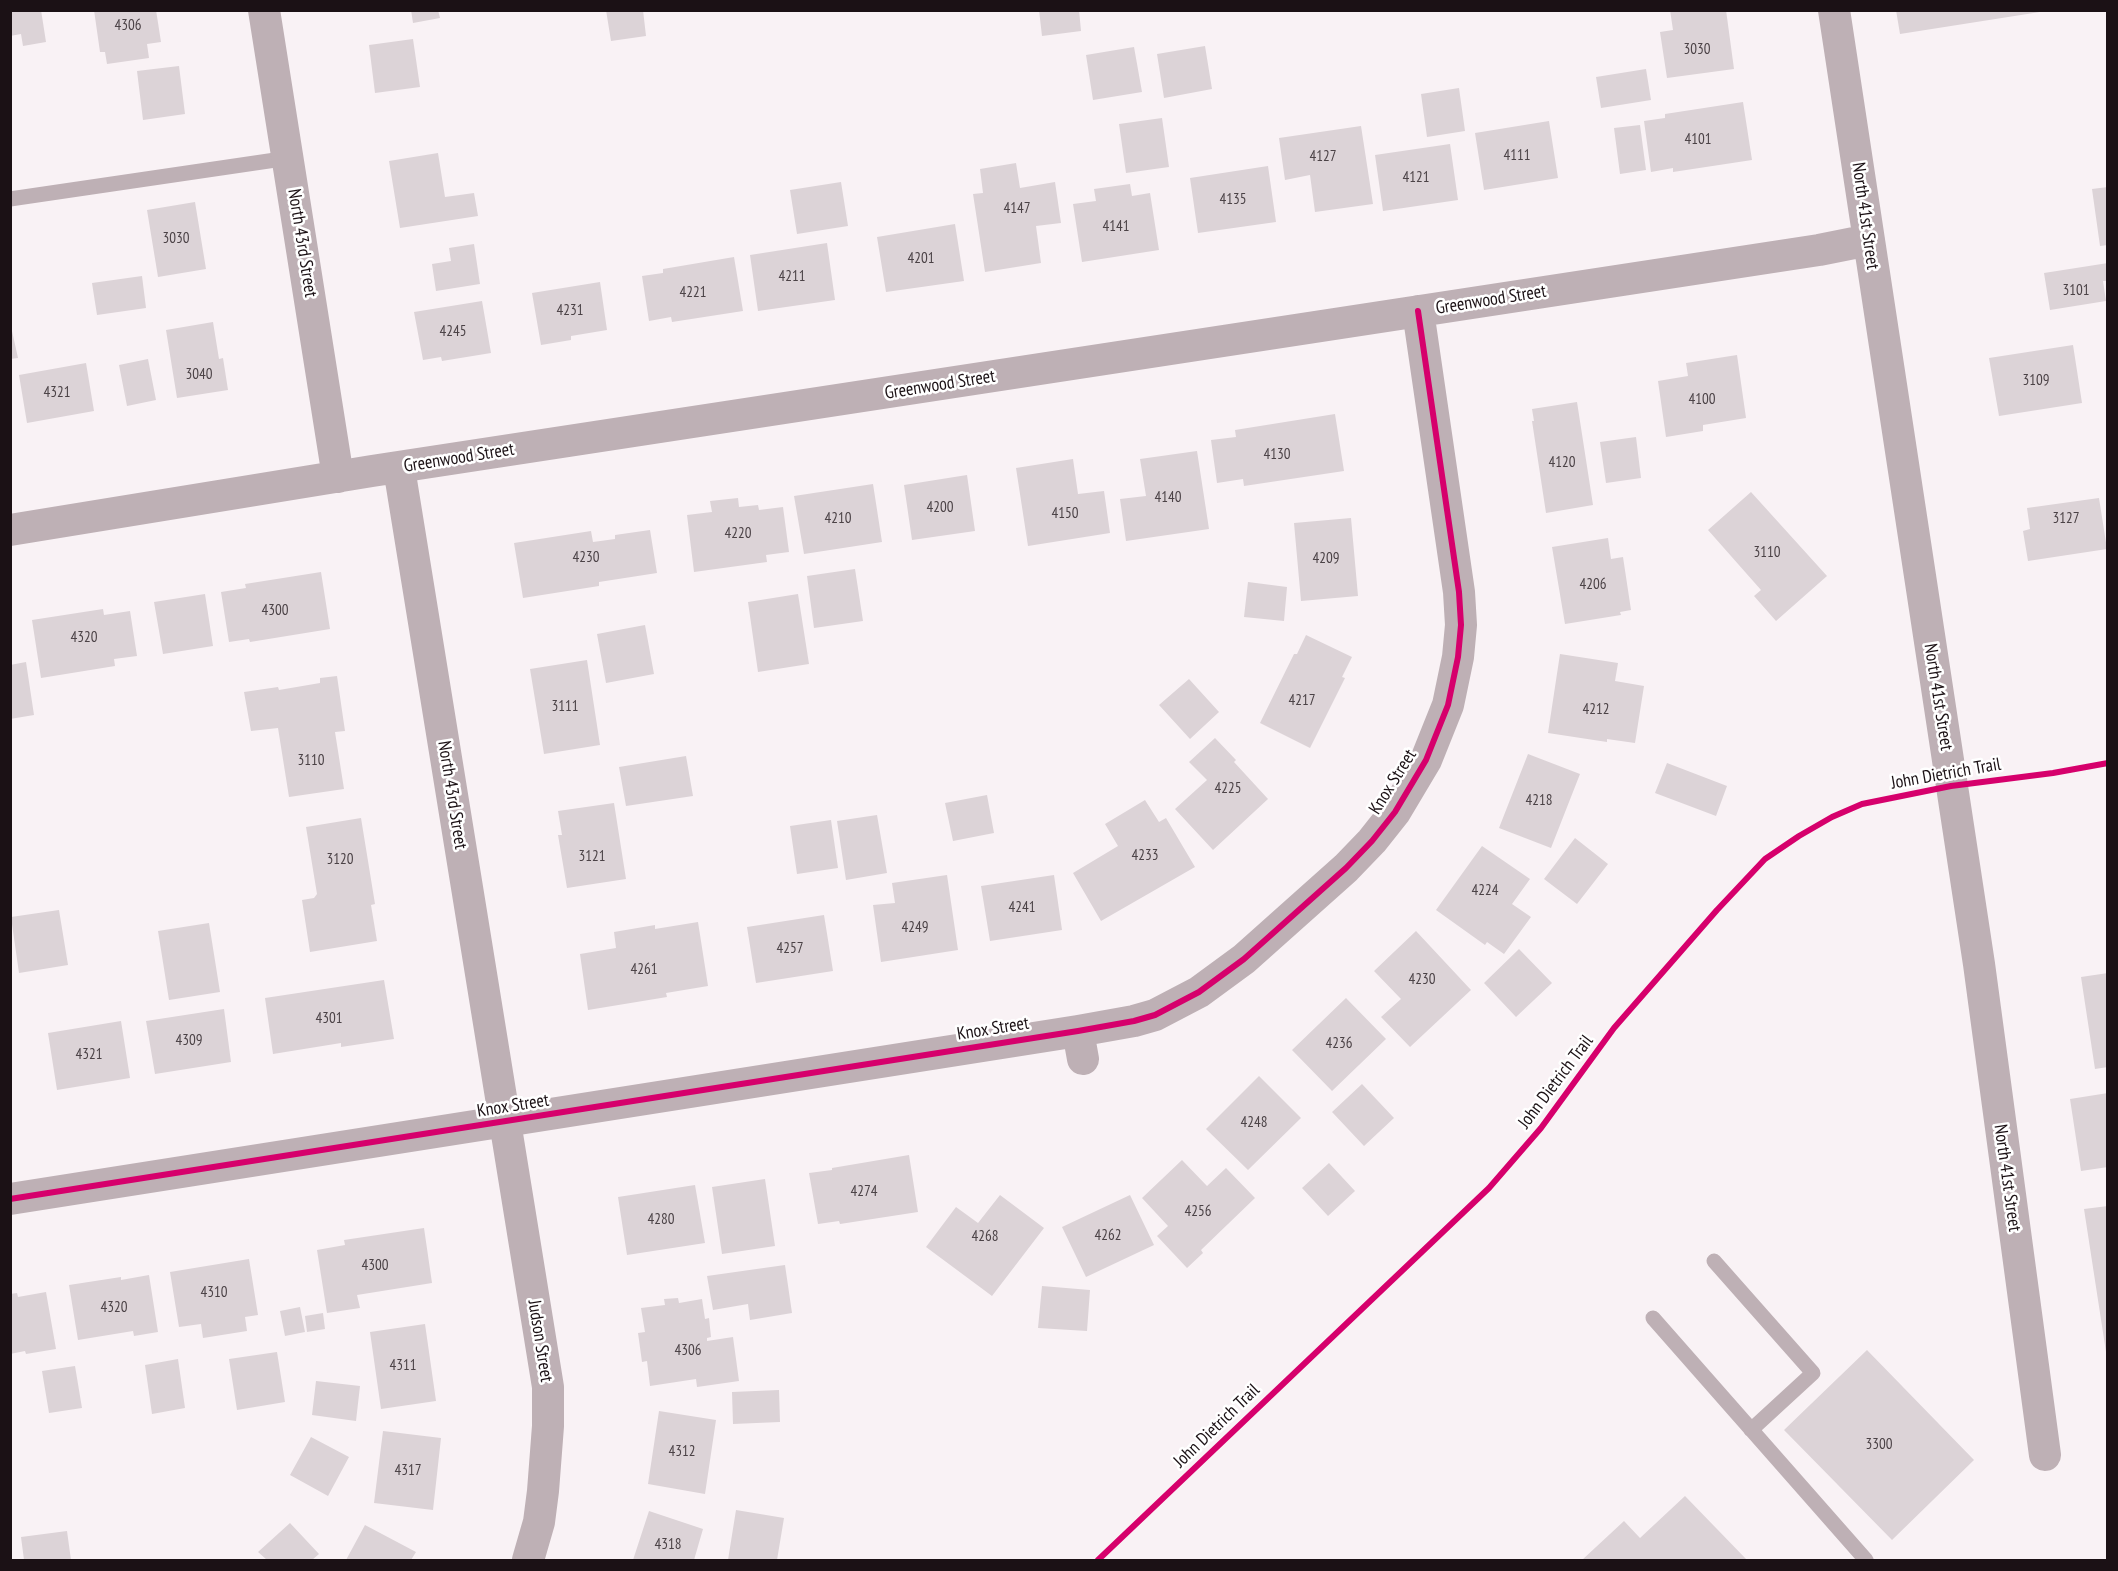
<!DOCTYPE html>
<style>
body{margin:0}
#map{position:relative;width:2118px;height:1571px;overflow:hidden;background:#f9f2f5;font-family:"PT Sans Narrow",sans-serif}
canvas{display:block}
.frame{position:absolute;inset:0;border:12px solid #1b1115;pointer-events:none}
</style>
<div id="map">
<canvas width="2118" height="1571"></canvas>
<div class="frame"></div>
</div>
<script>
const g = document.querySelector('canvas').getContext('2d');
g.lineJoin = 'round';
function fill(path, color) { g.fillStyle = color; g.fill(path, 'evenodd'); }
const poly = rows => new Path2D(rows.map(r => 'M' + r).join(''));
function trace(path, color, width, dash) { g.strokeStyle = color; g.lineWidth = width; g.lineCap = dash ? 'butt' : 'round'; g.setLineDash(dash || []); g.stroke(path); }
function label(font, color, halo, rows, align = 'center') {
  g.font = font + ' "PT Sans Narrow",sans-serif'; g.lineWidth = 5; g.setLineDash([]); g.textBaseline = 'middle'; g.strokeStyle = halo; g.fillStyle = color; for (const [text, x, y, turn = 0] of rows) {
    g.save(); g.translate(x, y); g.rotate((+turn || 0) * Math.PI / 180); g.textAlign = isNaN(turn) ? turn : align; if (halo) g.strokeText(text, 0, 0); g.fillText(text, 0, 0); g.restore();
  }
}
const building = poly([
 [10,10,41,10,46,42,23,46,21,34,10,36],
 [94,10,156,10,161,42,147,44,149,58,107,64,105,52,100,52],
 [411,10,438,10,440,18,413,23],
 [606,10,643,10,646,36,611,41],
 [1039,10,1079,10,1081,31,1042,36],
 [1670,10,1726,10,1734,69,1667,78,1660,32,1673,30],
 [1896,10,2040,10,2040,12,1900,34],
 [413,39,420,87,375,93,369,45],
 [1205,46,1212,89,1164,98,1157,54],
 [1134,47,1142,92,1093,100,1086,55],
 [179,66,185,114,143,120,137,71],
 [1646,69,1651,100,1601,108,1596,77],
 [1459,88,1465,131,1427,137,1421,94],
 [1743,102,1752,160,1673,172,1673,168,1651,172,1644,121,1665,118,1665,114],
 [1162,118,1169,167,1126,173,1119,124],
 [1549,121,1558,178,1484,190,1475,133],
 [1640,125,1646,170,1620,174,1614,128],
 [1361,126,1373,204,1315,212,1310,175,1285,180,1279,138],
 [1450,144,1458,200,1383,211,1375,155],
 [438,153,445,197,474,193,478,216,400,228,389,161],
 [1016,163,1020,188,1055,182,1061,223,1036,226,1041,263,985,272,973,194,983,193,980,169],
 [1268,166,1276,222,1198,233,1190,178],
 [841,182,848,226,797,234,790,190],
 [1130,184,1132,196,1150,193,1159,250,1082,262,1073,204,1096,201,1094,189],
 [2108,187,2108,245,2100,246,2092,189],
 [195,202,206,269,158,277,147,210],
 [955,224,964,281,886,292,877,237],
 [827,243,835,300,758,311,750,255],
 [474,244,480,284,436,291,432,264,451,261,449,248],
 [734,257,743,311,672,322,671,317,649,321,642,276,663,273,663,269],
 [2108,263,2108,281,2103,281,2106,301,2050,310,2044,273],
 [142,276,146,308,97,315,92,283],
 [600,282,607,330,571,336,571,340,541,345,532,293],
 [482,301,491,353,442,361,441,357,423,360,414,312],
 [10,322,18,358,10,359],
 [213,322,219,359,223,358,228,390,177,398,166,330],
 [2073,345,2082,403,1999,416,1989,358],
 [1737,355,1746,418,1703,425,1703,431,1666,437,1658,381,1688,376,1686,363],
 [148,359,156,400,127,406,119,365],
 [86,363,94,411,27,423,19,375],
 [1577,402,1593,505,1546,513,1532,421,1534,421,1532,409],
 [1335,414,1344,471,1244,486,1243,479,1217,483,1211,440,1236,437,1235,430],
 [1636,437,1641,478,1606,483,1600,442],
 [1197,451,1209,529,1126,541,1120,499,1146,496,1140,459],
 [1073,459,1078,494,1104,491,1110,533,1028,546,1016,468],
 [967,475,975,531,912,540,904,485],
 [873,484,882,542,804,554,794,496],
 [1751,492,1827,576,1776,621,1754,596,1761,590,1708,530],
 [738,498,739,507,758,505,759,510,783,507,789,552,766,555,767,562,694,572,687,515,712,512,710,501],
 [2099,498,2107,549,2028,561,2023,531,2030,529,2027,508],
 [1351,518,1358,596,1301,601,1294,523],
 [650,530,657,573,599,582,599,586,523,598,514,543,591,531,593,542,615,539,615,535],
 [1608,538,1611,559,1623,557,1631,610,1620,612,1621,615,1565,624,1552,547],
 [855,569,863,621,814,628,807,576],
 [321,572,330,629,250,642,249,639,229,642,221,592,246,588,245,584],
 [1248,582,1287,587,1284,621,1244,617],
 [205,594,213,646,163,654,154,602],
 [798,594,809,664,758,672,748,602],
 [103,609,104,615,130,611,137,656,114,659,115,666,41,678,32,620],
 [645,625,654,674,606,683,597,634],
 [1306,635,1352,657,1342,677,1345,678,1310,748,1260,723,1294,654,1297,654],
 [1560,654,1618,663,1615,681,1644,686,1635,743,1607,739,1607,742,1548,733],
 [587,660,600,745,544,754,530,669],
 [26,662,34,715,10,719,10,665],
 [337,676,345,731,335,732,344,789,289,797,278,728,251,731,244,692,278,687,279,690,320,683,320,678],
 [1189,679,1219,712,1190,739,1159,705],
 [1215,738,1236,760,1234,762,1268,799,1213,850,1175,809,1207,780,1189,762],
 [1528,754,1580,774,1551,848,1499,828],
 [686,756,693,796,626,806,619,767],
 [1667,763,1727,786,1716,816,1655,793],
 [987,795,994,833,953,841,945,803],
 [1145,800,1159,822,1166,818,1195,867,1101,921,1073,873,1118,846,1105,824],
 [614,803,626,879,567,888,558,835,562,835,558,811],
 [877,815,887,873,846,880,837,821],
 [361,818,375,904,371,905,377,941,310,952,302,900,314,898,317,894,306,827],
 [831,820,838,868,797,874,790,826],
 [1575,838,1608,864,1577,904,1544,879],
 [1482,846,1530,879,1512,904,1531,917,1504,954,1487,942,1485,945,1436,910],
 [947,875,958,950,881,962,873,905,895,903,892,883],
 [1054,875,1062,930,990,941,981,886],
 [59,910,68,965,19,973,11,917],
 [824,915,833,971,756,983,747,927],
 [698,922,708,986,666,993,667,997,588,1010,580,954,616,948,614,932,655,925,655,929],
 [209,923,220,992,169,1000,158,931],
 [1416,931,1471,990,1410,1047,1381,1017,1401,999,1374,971],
 [1519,949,1552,983,1516,1017,1484,983],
 [2108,973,2108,1067,2095,1069,2081,977],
 [384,980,394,1039,341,1047,341,1043,273,1054,265,998],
 [1346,998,1386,1039,1332,1091,1292,1050],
 [224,1009,231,1062,155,1074,146,1021],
 [121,1021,130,1078,57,1090,48,1033],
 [1259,1076,1301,1118,1248,1170,1206,1129],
 [1362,1084,1394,1118,1364,1146,1332,1112],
 [2108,1093,2108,1167,2081,1171,2070,1099],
 [909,1155,918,1212,840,1224,839,1221,818,1224,809,1173,832,1170,832,1168],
 [1182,1160,1207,1186,1226,1168,1255,1198,1201,1250,1203,1253,1187,1268,1157,1236,1168,1226,1142,1198],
 [1329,1163,1355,1191,1328,1216,1302,1188],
 [765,1179,775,1246,722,1254,712,1187],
 [695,1185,705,1243,627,1255,618,1197],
 [1000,1195,1044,1228,992,1296,926,1247,956,1207,978,1223],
 [1130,1195,1154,1245,1086,1277,1062,1227],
 [2108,1206,2108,1352,2106,1352,2084,1209],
 [424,1228,432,1283,357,1295,360,1308,327,1313,317,1250,345,1245,344,1240],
 [249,1259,258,1315,245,1317,247,1331,203,1338,201,1324,179,1327,170,1272],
 [785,1265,792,1313,750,1320,748,1304,713,1310,707,1276],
 [149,1275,158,1332,134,1336,133,1331,78,1340,69,1285,121,1277,121,1280],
 [1042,1286,1090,1290,1087,1331,1038,1328],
 [46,1292,56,1349,26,1354,25,1351,10,1354,10,1294,17,1293,18,1297],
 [678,1298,679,1303,702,1299,705,1319,709,1318,711,1337,707,1338,707,1341,733,1337,739,1381,697,1387,696,1379,650,1386,647,1361,642,1362,638,1333,645,1332,641,1308,665,1305,664,1299],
 [300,1307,305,1332,285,1336,280,1311],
 [323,1313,325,1329,307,1332,305,1316],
 [425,1324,436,1401,381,1409,370,1332],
 [1867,1350,1974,1460,1892,1540,1784,1430],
 [277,1352,285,1402,237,1410,229,1359],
 [178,1359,185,1408,152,1414,145,1365],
 [75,1366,82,1408,49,1413,42,1371],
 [316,1381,360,1386,356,1421,312,1415],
 [779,1390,780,1422,733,1424,732,1392],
 [659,1411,716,1420,705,1494,648,1484],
 [383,1431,441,1438,433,1510,374,1503],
 [311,1437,349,1457,328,1496,290,1475],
 [1685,1496,1747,1560,1582,1560,1624,1521,1640,1538],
 [736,1510,784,1518,777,1560,728,1560],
 [649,1511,703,1529,694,1560,633,1560],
 [290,1523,319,1554,312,1560,267,1560,258,1552],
 [365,1525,416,1552,411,1560,346,1560],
 [67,1531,71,1560,24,1560,21,1537]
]);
const service = poly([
 [10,199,289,158],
 [1714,1261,1813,1373,1751,1430],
 [1653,1318,1866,1560]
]);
const minor = poly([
 [264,10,338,477],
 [1834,10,1979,964,2045,1455],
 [399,468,548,1387,548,1426,543,1491,539,1522,528,1560],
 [10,530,372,471,1819,250,1869,240],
 [1078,1031,1083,1059],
 [10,1199,1078,1031,1134,1021,1155,1015,1199,992,1244,959,1346,868,1372,841,1395,812,1426,760,1448,705,1458,657,1461,625,1459,592,1418,311]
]);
const cycleway = poly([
 [10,1199,1078,1031,1134,1021,1155,1015,1199,992,1244,959,1346,868,1372,841,1395,812,1426,760,1448,705,1458,657,1461,625,1459,592,1418,311],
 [1098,1560,1489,1188,1541,1128,1614,1028,1717,910,1765,859,1799,836,1832,817,1862,804,1951,786,2053,773,2108,763]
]);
const numberNames = [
 ["4306",128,26],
 ["3030",1697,50],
 ["4101",1698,140],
 ["4111",1517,156],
 ["4127",1323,157],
 ["4121",1416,178],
 ["4135",1233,200],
 ["4147",1017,209],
 ["4141",1116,227],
 ["3030",176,239],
 ["4201",921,259],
 ["4211",792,277],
 ["3101",2076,291],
 ["4221",693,293],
 ["4231",570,311],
 ["4245",453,332],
 ["3040",199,375],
 ["3109",2036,381],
 ["4321",57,393],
 ["4100",1702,400],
 ["4130",1277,455],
 ["4120",1562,463],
 ["4140",1168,498],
 ["4200",940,508],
 ["4150",1065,514],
 ["4210",838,519],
 ["3127",2066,519],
 ["4220",738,534],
 ["3110",1767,553],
 ["4230",586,558],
 ["4209",1326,559],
 ["4206",1593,585],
 ["4300",275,611],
 ["4320",84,638],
 ["4217",1302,701],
 ["3111",565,707],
 ["4212",1596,710],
 ["3110",311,761],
 ["4225",1228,789],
 ["4218",1539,801],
 ["4233",1145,856],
 ["3121",592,857],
 ["3120",340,860],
 ["4224",1485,891],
 ["4241",1022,908],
 ["4249",915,928],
 ["4257",790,949],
 ["4261",644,970],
 ["4230",1422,980],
 ["4301",329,1019],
 ["4309",189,1041],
 ["4236",1339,1044],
 ["4321",89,1055],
 ["4248",1254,1123],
 ["4274",864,1192],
 ["4256",1198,1212],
 ["4280",661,1220],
 ["4262",1108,1236],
 ["4268",985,1237],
 ["4300",375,1266],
 ["4310",214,1293],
 ["4320",114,1308],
 ["4306",688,1351],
 ["4311",403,1366],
 ["3300",1879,1445],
 ["4312",682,1452],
 ["4317",408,1471],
 ["4318",668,1545]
];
const streetNames = [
 ["North 41st Street",1865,216,82],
 ["North 43rd Street",302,243,81],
 ["Greenwood Street",1491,300,-9],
 ["Greenwood Street",940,385,-9],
 ["Greenwood Street",459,458,-9],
 ["North 41st Street",1938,697,81],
 ["John Dietrich Trail",1946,774,-10],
 ["Knox Street",1393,782,-58],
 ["North 43rd Street",452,795,81],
 ["Knox Street",993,1029,-9],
 ["John Dietrich Trail",1556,1082,-53],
 ["Knox Street",513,1106,-9],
 ["North 41st Street",2007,1178,82],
 ["Judson Street",540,1341,81],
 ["John Dietrich Trail",1217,1426,-44]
];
fill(building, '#dcd3d7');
trace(service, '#beb0b5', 15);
trace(minor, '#beb0b5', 32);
trace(cycleway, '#d6006c', 6);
label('15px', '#4b4246', null, numberNames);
label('18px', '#1b1115', '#fff', streetNames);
</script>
